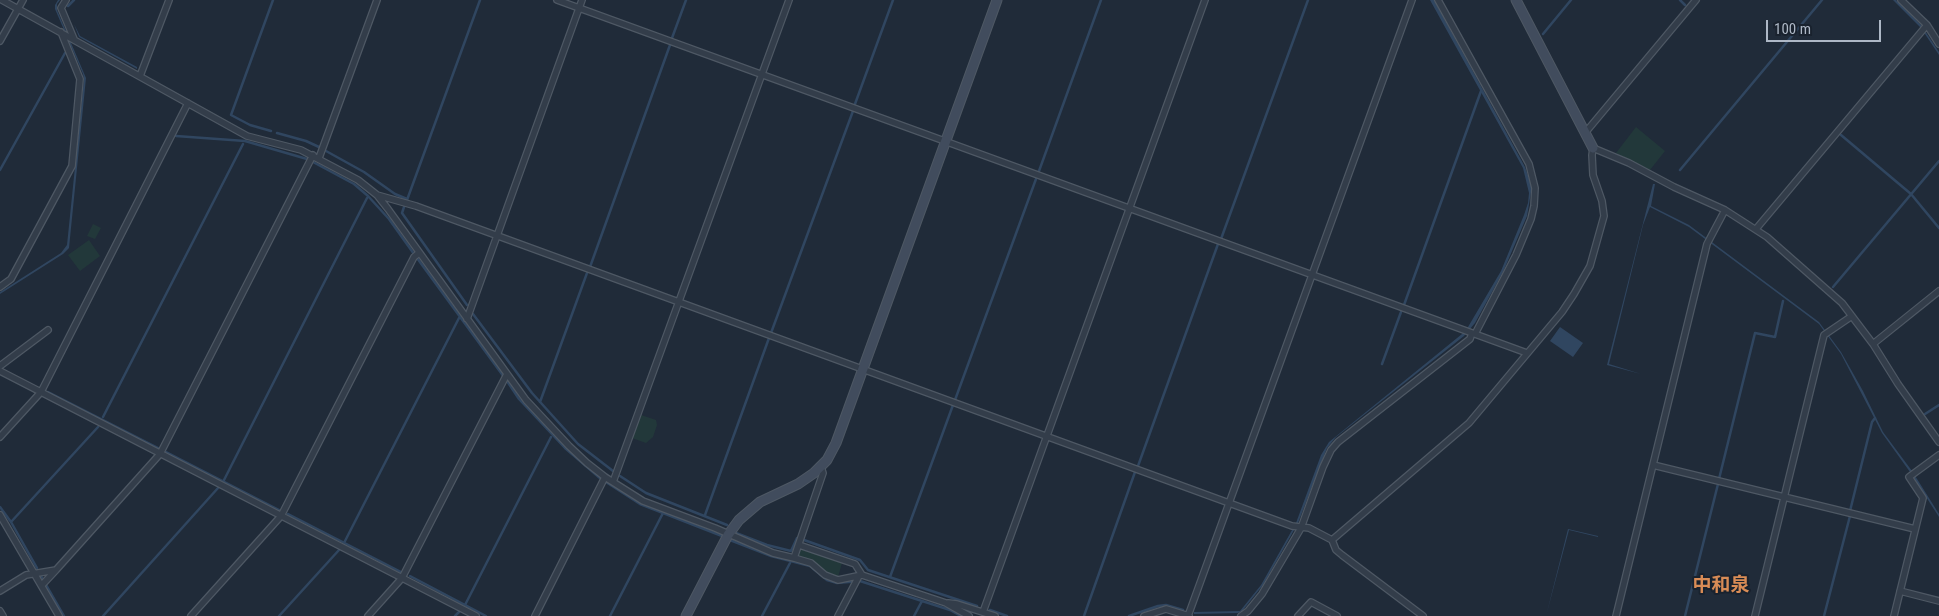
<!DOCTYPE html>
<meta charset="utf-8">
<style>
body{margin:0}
#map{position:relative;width:1939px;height:616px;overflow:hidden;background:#202b39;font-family:"Roboto Condensed",sans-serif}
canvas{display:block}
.scale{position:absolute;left:1766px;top:20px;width:115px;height:22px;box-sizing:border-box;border:2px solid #aeb8c6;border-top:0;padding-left:6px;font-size:15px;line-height:18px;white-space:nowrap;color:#aeb8c6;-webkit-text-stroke:4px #19222e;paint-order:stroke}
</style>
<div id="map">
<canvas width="1939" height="616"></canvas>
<div class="scale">100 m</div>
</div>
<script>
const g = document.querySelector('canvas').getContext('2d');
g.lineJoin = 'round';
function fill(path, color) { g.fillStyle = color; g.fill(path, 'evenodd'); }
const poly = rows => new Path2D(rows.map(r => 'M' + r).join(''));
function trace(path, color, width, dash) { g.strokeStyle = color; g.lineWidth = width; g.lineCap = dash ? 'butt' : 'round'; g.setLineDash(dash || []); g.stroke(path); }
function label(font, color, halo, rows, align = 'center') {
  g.font = font + ' "Roboto Condensed","Noto Sans JP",sans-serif'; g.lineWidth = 4; g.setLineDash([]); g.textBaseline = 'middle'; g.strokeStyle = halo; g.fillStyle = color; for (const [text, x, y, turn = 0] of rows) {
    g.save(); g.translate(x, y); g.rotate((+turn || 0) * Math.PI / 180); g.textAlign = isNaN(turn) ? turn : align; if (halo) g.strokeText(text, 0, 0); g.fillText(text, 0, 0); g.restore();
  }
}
const green = poly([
 [1636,127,1665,151,1650,170,1616,153],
 [93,224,101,228,95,239,87,236],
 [89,240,100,256,80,271,68,255],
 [641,415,656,420,657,425,653,437,646,443,632,438],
 [803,549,842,563,838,577,827,574,813,561,797,557,800,550]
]);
const water = poly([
 [58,0,60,0,57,4,57,10,86,78,69,248,63,254,0,294,0,292,61,253,67,245,84,79,83,74,55,9,55,5],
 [1430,0,1434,0,1525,167,1531,184,1531,192,1527,216,1503,272,1475,323,1464,336,1336,437,1327,448,1298,523,1263,585,1243,610,1238,613,1194,614,1194,612,1240,611,1261,585,1296,523,1321,455,1329,442,1462,334,1468,327,1501,271,1524,215,1528,203,1529,193,1523,168],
 [1893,0,1896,0,1921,25,1939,52,1939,55,1921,28],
 [74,24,80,36,137,67,137,69,79,37],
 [1653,184,1655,184,1651,206,1689,225,1819,322,1841,352,1863,391,1883,432,1912,471,1939,514,1939,517,1910,472,1882,433,1841,354,1819,324,1689,227,1650,207,1643,225,1609,364,1641,374,1607,365],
 [1560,327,1583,343,1573,357,1550,341],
 [1568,529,1598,536,1598,537,1569,530,1546,616]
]);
const stream = poly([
 [1680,0,1685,5],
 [68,6,74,0],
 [1543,34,1571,0],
 [672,38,686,0],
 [855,104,893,0],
 [271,131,250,125,231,115,273,0],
 [277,133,306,141,319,147],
 [1841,135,1911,194,1939,228],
 [176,136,245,141,307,159],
 [326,151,364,172,395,194,407,199],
 [313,162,354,184,368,196,389,219,414,254],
 [0,170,65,53],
 [1680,170,1822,0],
 [1039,171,1101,0],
 [407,200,480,0],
 [404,207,402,213,467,305],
 [1221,239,1308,0],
 [417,258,504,377],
 [590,267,670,45],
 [1833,287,1939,161],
 [1404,305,1481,91],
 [473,314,532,393,578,444,613,471],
 [771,333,853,111],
 [1382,364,1401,312],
 [507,381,519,399,565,448,601,479],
 [48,392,158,448],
 [955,400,1036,179],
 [540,402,587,273],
 [1925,414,1939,405],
 [103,417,243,144],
 [166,452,279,510],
 [1138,466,1218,244],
 [620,476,646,493,727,525],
 [1719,479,1755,333,1775,337,1783,301],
 [223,482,367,198],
 [606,482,640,504,722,536],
 [0,507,11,522,37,568],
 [1850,511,1872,422,1875,418],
 [288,514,401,572],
 [705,515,769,338],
 [11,522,98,427],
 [736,533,767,545,791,551,797,538],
 [730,540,771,556,810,566,827,580,837,583,860,581,950,610,961,616],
 [804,540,860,560,868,570,977,606],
 [344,543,459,318],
 [41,576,64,616],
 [410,576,486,616],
 [890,577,953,405],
 [465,605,551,437],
 [990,610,1007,616],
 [103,616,218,488],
 [279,616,339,550],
 [455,616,459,612],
 [610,616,663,513],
 [762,616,790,563],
 [914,616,922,601],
 [1084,616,1135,472],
 [1129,616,1158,606,1166,605,1183,610],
 [1685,616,1718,484],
 [1824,616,1850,516]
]);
const street = poly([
 [2,0,247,136,301,150,358,180,377,195,388,209,526,400,569,446,587,463,605,477,643,501,715,528,773,553,794,558,823,473,821,467],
 [66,0,61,8,74,39],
 [557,0,1527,353],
 [1438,0,1529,164,1535,188,1534,206,1531,219,1516,255,1475,334],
 [1901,0,1927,25,1939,44],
 [0,41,23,0],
 [140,76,169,0],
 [1585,133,1696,0],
 [319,158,377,0],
 [377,195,416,206,1292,526,1309,528,1332,540,1336,550,1342,555,1423,616],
 [1756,229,1927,25],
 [0,287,11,279,72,166,80,79,61,32],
 [467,319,582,0],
 [1873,344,1939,291],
 [0,366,48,330],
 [0,371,476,616],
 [0,437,41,392,188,103],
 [1653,465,1915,529],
 [613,482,789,0],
 [0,515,59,616],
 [1332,540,1469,423,1562,312,1574,294,1590,266,1604,216,1602,201,1593,175,1592,155,1593,148,1629,163,1674,187,1725,210,1767,237,1842,303,1873,344,1898,384,1939,442],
 [799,545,855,564,862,575,946,603,969,616],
 [794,558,811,563,825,575,838,580,862,575],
 [42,585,56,570],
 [0,591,26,575,56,570,160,454,313,155],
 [1900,591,1939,601],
 [948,603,957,604,995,616],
 [0,611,3,616],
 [983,612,1205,0],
 [191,616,281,516,414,257,419,253],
 [368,616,402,578,507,374],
 [535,616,605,477],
 [838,616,859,576],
 [1144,616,1166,609,1189,616],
 [1188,616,1412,0],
 [1241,616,1248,611,1262,594,1301,528,1323,467,1331,450,1338,442,1470,339,1472,333],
 [1298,616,1311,602,1337,616],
 [1616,616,1707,244,1725,210],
 [1755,616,1824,335,1852,316],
 [1894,616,1923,498,1909,477,1939,455]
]);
const secondary = poly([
 [1516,0,1593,148],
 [686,616,728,535,739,520,760,502,798,484,814,473,827,460,836,443,997,0]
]);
const neighbourhoodNames = [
 ["中和泉",1721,586]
];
fill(green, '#22383a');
fill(water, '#304660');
trace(stream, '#304660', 2.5);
trace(street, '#4e5864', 8);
trace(secondary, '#4e5864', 11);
trace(street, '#333d4a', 5.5);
trace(secondary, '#414c5d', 9);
label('bold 19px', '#d98c56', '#19222e', neighbourhoodNames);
</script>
